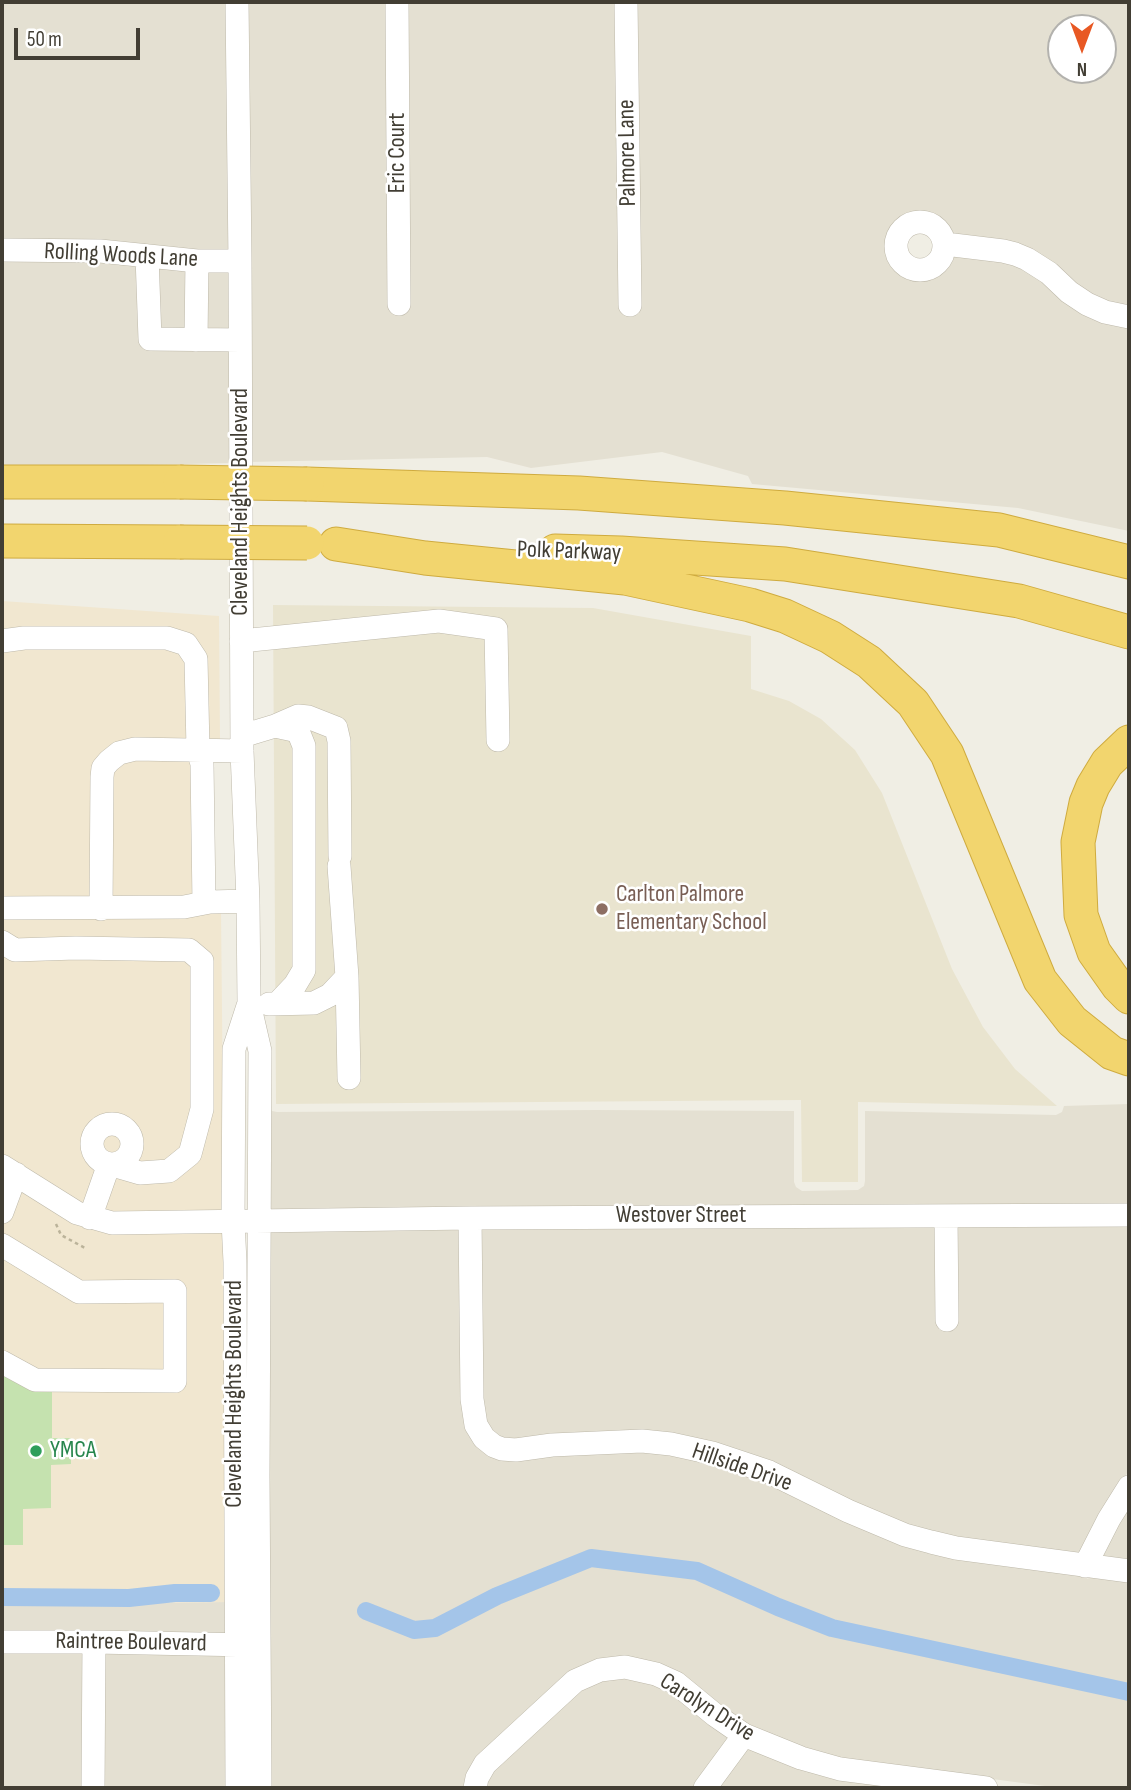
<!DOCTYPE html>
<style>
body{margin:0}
#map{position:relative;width:1131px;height:1790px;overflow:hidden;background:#f0eee4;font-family:"Sofia Sans Condensed",sans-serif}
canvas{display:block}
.frame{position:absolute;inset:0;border:4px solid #423e34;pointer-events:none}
.north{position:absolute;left:1047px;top:14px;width:70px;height:70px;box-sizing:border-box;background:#fff;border:2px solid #b3b2ae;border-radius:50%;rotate:180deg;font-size:19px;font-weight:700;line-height:28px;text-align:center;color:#423e34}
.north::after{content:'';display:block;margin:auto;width:24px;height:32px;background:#e85823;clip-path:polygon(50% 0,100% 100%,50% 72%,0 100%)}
.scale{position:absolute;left:14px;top:28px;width:126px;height:32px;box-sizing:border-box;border:4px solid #423e34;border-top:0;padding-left:9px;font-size:21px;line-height:24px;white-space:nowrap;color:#423e34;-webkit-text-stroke:5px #fff;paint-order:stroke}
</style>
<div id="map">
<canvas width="1131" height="1790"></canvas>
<div class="frame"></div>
<div class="north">N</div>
<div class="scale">50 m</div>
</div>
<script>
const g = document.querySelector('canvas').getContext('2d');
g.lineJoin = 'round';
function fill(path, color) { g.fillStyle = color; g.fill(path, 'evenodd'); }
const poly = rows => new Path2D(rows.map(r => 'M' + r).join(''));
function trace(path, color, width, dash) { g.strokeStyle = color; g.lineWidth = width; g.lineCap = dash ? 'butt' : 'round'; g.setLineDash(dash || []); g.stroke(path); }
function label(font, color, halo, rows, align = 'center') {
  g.font = font + ' "Sofia Sans Condensed",sans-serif'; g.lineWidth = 5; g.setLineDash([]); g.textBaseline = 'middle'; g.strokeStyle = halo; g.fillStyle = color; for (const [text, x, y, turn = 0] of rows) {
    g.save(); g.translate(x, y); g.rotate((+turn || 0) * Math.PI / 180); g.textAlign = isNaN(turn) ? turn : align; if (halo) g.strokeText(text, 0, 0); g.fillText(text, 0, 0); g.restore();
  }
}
const residential = poly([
 [2,2,228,2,231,251,198,251,2,240],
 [245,2,388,2,391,313,407,313,406,2,617,2,623,315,639,314,634,2,1129,2,1129,307,1108,302,951,235,943,222,934,216,924,213,917,212,907,215,899,220,891,229,887,242,888,255,893,266,899,273,908,278,919,280,930,279,937,275,946,266,952,255,1012,263,1129,327,1129,531,1018,508,752,484,748,476,662,452,531,468,487,457,249,462],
 [1061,28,1103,28,1103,70,1061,70],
 [2,260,99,261,231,270,232,463,2,468],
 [1129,1104,1129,1205,268,1210,269,1106,272,1111,277,1112,596,1110,794,1111,794,1182,796,1187,802,1191,858,1190,864,1186,865,1181,865,1111,1056,1115,1062,1112,1064,1106],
 [1129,1225,1129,1470,1102,1514,1080,1555,957,1538,907,1526,851,1502,771,1463,498,1437,485,1421,481,1398,479,1227,937,1226,939,1330,956,1329,955,1226],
 [462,1227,468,1427,553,1455,642,1451,670,1454,710,1462,765,1481,781,1489,1082,1575,1088,1579,1090,1576,1129,1581,1129,1788,1060,1788,842,1759,804,1748,599,1660,466,1788,269,1788,268,1230],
 [1129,1503,1129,1561,1099,1558],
 [227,1602,228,1635,2,1632,2,1604],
 [2,1651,85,1651,84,1788,2,1788],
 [102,1652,228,1655,228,1788,101,1788],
 [624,1677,654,1684,672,1692,731,1737,694,1788,484,1788,492,1771,579,1690,602,1680],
 [747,1746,912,1788,716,1788]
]);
const commercial = poly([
 [2,601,219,616,220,740,207,740,203,654,2,631],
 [24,648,166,648,181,653,188,663,189,740,114,745,92,899,3,898,2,651],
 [136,759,192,759,195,895,184,897,110,899,111,772,122,762],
 [221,911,224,1211,112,1214,80,1204,2,1155,2,918],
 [2,1176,74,1222,225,1231,227,1602,2,1604]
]);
const education = poly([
 [273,605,593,608,751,636,751,689,789,701,821,719,855,750,882,793,952,969,983,1027,1015,1069,1057,1106,858,1102,858,1182,802,1182,801,1100,276,1104]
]);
const green = poly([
 [2,1371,52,1371,52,1438,71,1438,71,1464,51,1465,51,1508,23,1509,23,1545,2,1545]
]);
const canal = poly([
 [2,1597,129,1598,175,1593,211,1593],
 [366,1611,414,1630,435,1628,497,1596,591,1558,697,1571,778,1607,832,1628,1129,1692]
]);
const path = poly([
 [56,1224,61,1235,85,1248]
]);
const minor = poly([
 [237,2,240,261,242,751,248,901,249,1003,260,1051,258,1475,260,1788],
 [397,2,399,304],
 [626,2,630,305],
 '896 246a24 24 0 1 1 48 0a24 24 0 1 1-48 0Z',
 [945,244,1003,251,1015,254,1027,259,1049,273,1069,292,1087,304,1105,312,1129,317],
 [2,250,100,251,197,261,240,261],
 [147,256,150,339,240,340],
 [196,340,197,261],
 [2,641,24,638,167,638,186,644,196,659,198,749,202,764,204,903],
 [241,641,439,621,496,629,498,740],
 [275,726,298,731,304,746,304,970,295,985,277,1004],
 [242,736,275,726,298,716,308,717,336,728,339,741,340,856],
 [2,908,184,907,210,902,248,901],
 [101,909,102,777,103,768,109,761,119,753,135,749,242,751],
 [2,942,15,950,76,948,189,950,202,961,202,1109,190,1154,169,1171,140,1173,109,1164,90,1218],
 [347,977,349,1078],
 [269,1004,314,1003,330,995,347,977,339,866],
 '92 1144a20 20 0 1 1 40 0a20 20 0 1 1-40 0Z',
 [2,1166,77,1213,112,1223,470,1218,1129,1215],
 [2,1212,16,1174],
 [946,1216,947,1320],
 [470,1218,472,1399,476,1425,484,1438,494,1446,502,1449,516,1450,552,1445,642,1441,671,1444,712,1453,769,1472,848,1511,905,1535,931,1542,956,1548,1129,1571],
 [2,1245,79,1292,175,1291,175,1381,35,1380,2,1362],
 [1085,1566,1109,1519,1129,1487],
 [2,1642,94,1642,250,1645],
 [93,1788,94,1642],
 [237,1788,235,1262,233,1221,234,1049,248,1006],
 [475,1788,477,1778,485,1764,575,1681,600,1670,625,1667,656,1674,676,1683,715,1715,744,1735,801,1758,840,1769,986,1788],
 [705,1788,744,1735]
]);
const highway = poly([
 [2,482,180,482],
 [307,484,579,493,785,508,999,530,1129,562],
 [2,541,180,542],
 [336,544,425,558,625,578,750,605,785,616,830,637,869,662,913,703,947,754,1040,980,1072,1021,1112,1053,1129,1059],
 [555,551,621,553,785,564,1019,601,1129,632],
 [1129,742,1107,763,1093,786,1086,803,1078,842,1081,915,1094,952,1118,986,1129,997]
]);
const highwayBridge = poly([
 [180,482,307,484],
 [180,542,307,543]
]);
const markers = [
 [602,909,7,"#8d6e63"],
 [36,1451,7,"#2e9e5b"]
];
const streetNames = [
 ["Eric Court",398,153,-90],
 ["Palmore Lane",628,153,-91],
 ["Rolling Woods Lane",121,256,3],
 ["Cleveland Heights Boulevard",241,502,-90],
 ["Polk Parkway",569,552,2],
 ["Westover Street",681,1216],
 ["Cleveland Heights Boulevard",235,1394,-90],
 ["Hillside Drive",742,1468,19],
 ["Raintree Boulevard",131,1643,1],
 ["Carolyn Drive",707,1708,32]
];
const educationNames = [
 ["Carlton Palmore",616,895],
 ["Elementary School",616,923]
];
const leisureNames = [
 ["YMCA",50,1451]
];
fill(residential, '#e4e0d2');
fill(commercial, '#f1e7d0');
fill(education, '#e9e4cf');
fill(green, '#c5e2af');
trace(canal, '#a4c5e9', 18);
trace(minor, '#beb9aa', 24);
trace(highway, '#cfab3f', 35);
trace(path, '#bbb39a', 2.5, [3.5, 3.5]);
trace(minor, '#fff', 23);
trace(highway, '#f2d56e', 33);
trace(highwayBridge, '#cfab3f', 35, []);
trace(highwayBridge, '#f2d56e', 33);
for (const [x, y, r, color] of markers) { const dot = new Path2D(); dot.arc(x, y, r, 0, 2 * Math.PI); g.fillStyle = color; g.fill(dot); trace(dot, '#fff', 2.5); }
label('24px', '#423e34', '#fff', streetNames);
label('24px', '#785e54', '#fff', educationNames, 'left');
label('24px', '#27864d', '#fff', leisureNames, 'left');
</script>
